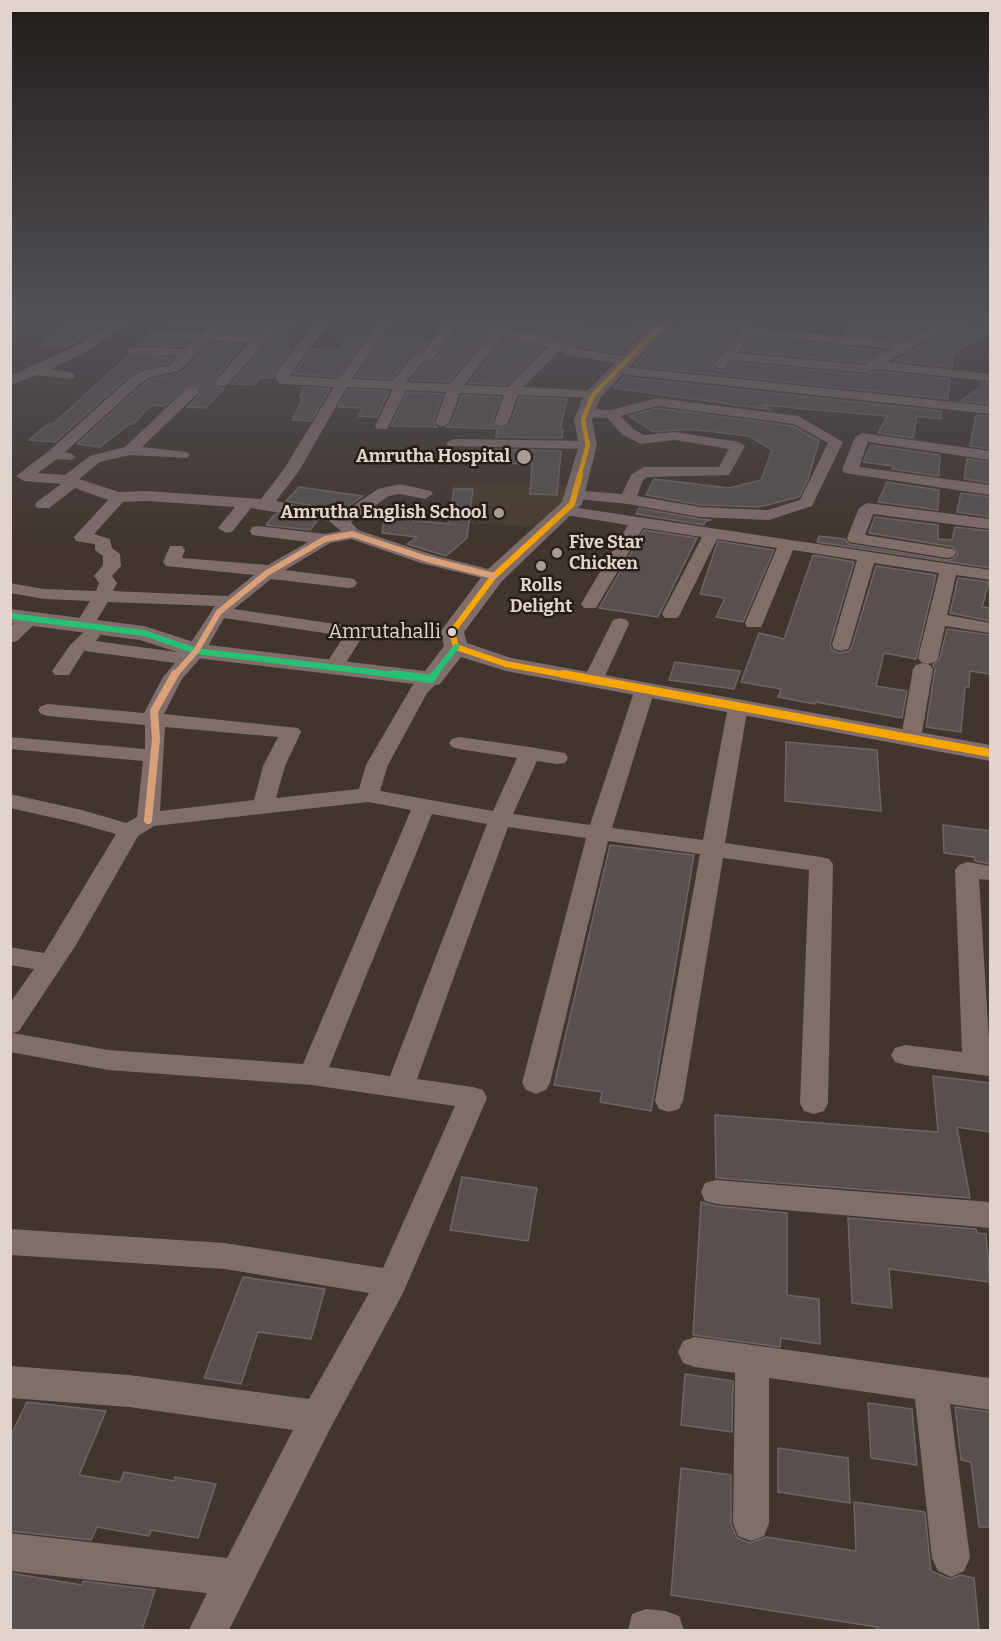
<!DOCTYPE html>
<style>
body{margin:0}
#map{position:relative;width:1001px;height:1641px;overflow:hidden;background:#40352f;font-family:Bitter,serif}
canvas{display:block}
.frame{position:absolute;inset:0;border:12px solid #e1d4ce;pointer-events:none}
</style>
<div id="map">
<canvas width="1001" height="1641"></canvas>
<div class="frame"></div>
</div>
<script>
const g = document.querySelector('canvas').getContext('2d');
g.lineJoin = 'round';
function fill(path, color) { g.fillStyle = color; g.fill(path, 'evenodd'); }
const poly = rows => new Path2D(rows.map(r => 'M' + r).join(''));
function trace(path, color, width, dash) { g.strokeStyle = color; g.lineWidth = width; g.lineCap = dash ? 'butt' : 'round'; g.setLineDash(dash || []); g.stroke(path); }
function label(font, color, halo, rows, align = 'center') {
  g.font = font + ' Bitter,serif'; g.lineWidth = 5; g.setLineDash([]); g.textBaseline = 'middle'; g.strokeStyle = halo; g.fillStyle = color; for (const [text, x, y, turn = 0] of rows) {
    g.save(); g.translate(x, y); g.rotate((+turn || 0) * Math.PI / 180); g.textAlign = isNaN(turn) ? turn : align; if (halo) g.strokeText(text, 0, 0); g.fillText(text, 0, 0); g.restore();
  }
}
const education = poly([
 [452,484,567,486,563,503,536,526,445,523]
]);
const building = poly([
 [76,318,113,318,67,347,41,346,76,318],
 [219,318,270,318,254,334,219,331,224,323,219,318],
 [509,318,628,330,631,323,649,325,621,354,574,346,547,334,503,325,509,318],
 [683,318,730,324,732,320,751,321,751,325,740,328,712,364,713,367,720,371,728,369,732,362,866,375,876,371,950,379,948,399,634,366,670,327,674,328,683,318],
 [854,318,939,318,942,319,928,328,885,323,883,328,887,332,910,336,903,341,845,335,854,318],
 [289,319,298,319,281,342,288,342,284,348,292,348,278,366,273,378,260,377,255,385,231,384,289,319],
 [959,323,990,331,953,354,952,367,894,361,959,323],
 [461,330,487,335,449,382,411,380,422,366,436,359,454,333,461,330],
 [349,335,367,335,338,377,293,374,312,349,340,350,349,335],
 [384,336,430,340,423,350,409,357,391,379,356,377,384,336],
 [751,337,885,351,864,363,741,351,751,337],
 [151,338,154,339,190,342,185,347,139,345,151,338],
 [504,338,544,347,507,385,469,383,504,338],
 [210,342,243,345,212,382,214,387,224,388,206,408,187,407,199,395,201,390,197,386,187,386,165,406,153,405,148,408,133,424,129,424,100,447,77,444,141,386,151,379,181,373,210,342],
 [129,355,173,358,169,363,141,369,129,376,55,442,29,440,48,424,53,424,129,355],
 [624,377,941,411,941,419,917,416,913,438,878,433,887,416,762,405,772,410,614,388,624,377],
 [982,382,990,383,990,404,960,401,981,387,982,382],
 [303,387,330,389,311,421,292,420,303,398,300,398,303,387],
 [348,389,389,391,377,417,358,416,362,408,338,407,348,389],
 [407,392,443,394,433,422,437,427,391,426,407,392],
 [462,395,501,397,492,422,500,429,510,424,520,397,567,399,560,430,563,430,562,438,496,437,497,429,446,427,451,424,462,395],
 [657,408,793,426,819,441,808,480,799,497,759,507,700,505,646,495,654,479,729,488,761,480,772,450,749,436,689,429,654,432,629,416,657,408],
 [976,415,990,416,990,449,970,446,976,415],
 [871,445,940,455,939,476,892,469,893,466,863,462,871,445],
 [494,449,561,451,557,495,530,494,532,464,491,463,494,449],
 [967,459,990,462,990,483,964,479,967,459],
 [887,482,939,490,938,510,878,502,887,482],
 [299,487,363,496,341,511,286,501,299,487],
 [454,489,473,489,467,538,446,556,407,544,417,537,382,533,384,517,449,524,454,489],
 [961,493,990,497,990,517,957,512,961,493],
 [639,508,700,519,711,520,705,521,704,525,636,514,639,508],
 [275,514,317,521,310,530,266,525,275,514],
 [875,517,938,525,938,539,952,540,955,527,990,531,990,568,817,542,819,536,845,539,849,544,947,560,953,559,958,554,953,547,869,533,875,517],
 [644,530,697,538,658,617,599,608,644,530],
 [718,541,774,550,743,622,716,617,725,598,700,594,718,541],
 [813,555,854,562,830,644,832,650,840,653,849,651,852,646,876,566,936,575,916,659,884,653,876,686,907,691,902,718,816,702,815,704,778,697,781,689,741,682,759,633,784,639,813,555],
 [958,578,989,582,982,607,990,608,990,621,950,613,958,578],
 [947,629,990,635,990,674,970,671,969,687,965,687,961,732,926,727,935,669,933,665,940,658,947,629],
 [675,662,740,671,734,689,669,680,675,662],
 [786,742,877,750,881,811,785,801,786,742],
 [943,825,990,831,990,864,975,861,974,857,944,853,943,825],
 [610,845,694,855,651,1111,600,1102,602,1092,554,1085,610,845],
 [933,1076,990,1083,990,1132,957,1127,970,1198,716,1178,715,1115,938,1132,933,1076],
 [462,1177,537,1188,528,1241,450,1230,462,1177],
 [701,1202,716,1206,787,1213,787,1295,819,1299,820,1344,781,1338,780,1347,693,1335,701,1202],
 [848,1218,976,1229,977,1233,986,1234,990,1282,889,1269,892,1308,852,1303,848,1218],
 [243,1277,325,1289,311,1339,258,1332,241,1384,204,1378,243,1277],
 [685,1374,733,1381,732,1432,681,1425,685,1374],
 [27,1402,106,1411,79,1475,120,1482,124,1472,174,1481,175,1477,216,1484,198,1538,151,1530,149,1536,97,1527,91,1540,10,1531,10,1437,27,1402],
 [868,1403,912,1409,917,1465,871,1458,868,1403],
 [955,1407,990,1412,990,1527,979,1527,971,1462,961,1460,955,1407],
 [778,1448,848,1458,850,1503,778,1492,778,1448],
 [681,1468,731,1475,731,1524,737,1538,750,1543,766,1537,856,1551,854,1502,925,1512,931,1571,950,1579,960,1575,974,1578,979,1630,877,1630,877,1627,671,1595,681,1468],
 [10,1573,82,1585,83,1581,155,1590,142,1630,10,1630,10,1573]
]);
const minor = poly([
 [117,318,132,318,88,351,51,369,73,373,75,376,73,379,37,375,10,385,10,376,78,345,117,318],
 [163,318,216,319,222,323,215,333,255,336,274,318,287,318,226,386,216,386,214,383,248,343,209,340,179,371,150,377,140,384,65,452,72,454,75,457,72,460,57,459,38,473,65,475,90,456,125,447,187,388,192,387,197,388,199,391,197,394,142,447,187,452,190,455,187,458,130,455,100,462,79,479,119,492,148,491,261,499,284,469,334,387,284,384,279,383,275,377,280,367,319,318,332,318,289,376,339,379,382,318,394,318,352,379,392,381,411,358,424,352,445,323,436,318,457,318,547,336,573,348,626,357,633,361,626,365,570,355,559,351,523,387,593,391,598,392,600,395,598,398,518,395,508,423,501,427,494,423,504,395,460,393,449,423,442,427,435,423,446,392,406,390,387,429,377,429,375,426,393,389,347,387,299,471,276,501,341,514,378,489,400,484,431,491,433,494,425,499,400,494,389,496,351,522,358,530,433,555,500,572,503,576,500,580,494,581,421,563,351,539,330,543,285,570,348,578,354,579,357,583,354,587,348,588,271,579,234,609,363,628,365,632,341,671,327,671,324,667,344,636,224,618,203,655,182,679,164,714,298,728,301,732,285,766,276,798,359,789,366,765,412,686,424,675,438,675,441,679,427,693,388,765,380,791,493,811,517,758,459,749,452,747,449,743,452,739,459,737,530,747,565,753,568,758,565,763,557,764,537,761,513,814,590,825,635,689,638,685,645,683,652,685,655,689,612,828,703,840,728,706,731,702,738,700,745,702,748,706,725,843,821,857,829,859,833,864,828,1103,824,1111,814,1114,804,1111,800,1103,809,870,723,858,683,1101,679,1109,669,1112,659,1109,655,1101,700,854,608,841,550,1083,546,1090,536,1094,526,1090,522,1083,586,838,508,827,417,1079,473,1087,483,1090,487,1098,403,1293,330,1429,229,1630,189,1630,207,1593,10,1571,10,1533,227,1558,293,1430,129,1407,10,1398,10,1366,129,1375,309,1399,369,1293,225,1269,10,1255,10,1229,225,1243,383,1268,455,1106,312,1085,108,1070,10,1052,10,1003,34,969,10,965,10,947,44,953,116,834,77,823,10,808,10,794,82,810,126,823,137,817,143,761,10,749,10,737,145,749,145,725,48,716,41,714,38,710,41,706,48,704,144,713,163,677,175,663,84,651,69,675,55,675,52,671,70,645,84,632,76,631,74,627,90,601,44,599,10,593,10,583,44,589,96,591,99,583,94,576,103,565,103,556,95,550,95,544,76,541,74,537,108,500,75,488,49,508,37,508,35,505,37,502,61,484,24,481,16,476,49,451,130,378,141,371,170,365,178,356,134,354,129,353,128,350,129,347,186,349,195,340,154,337,148,333,150,330,202,332,207,326,168,324,164,323,163,318],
 [456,326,491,334,450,384,406,382,421,364,434,358,456,326],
 [503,336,549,346,508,387,464,385,503,336],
 [148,501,235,507,218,528,226,533,232,532,251,508,329,521,341,531,325,534,258,526,252,527,250,531,252,535,308,542,268,565,182,558,185,550,182,546,170,546,163,562,166,566,254,575,228,596,113,591,117,583,112,576,121,566,120,554,112,548,110,539,94,534,123,502,148,501],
 [108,602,215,606,184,653,96,641,100,636,98,632,90,631,108,602],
 [165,727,278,737,263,766,254,800,160,811,165,727],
 [368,802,411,810,303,1064,108,1050,13,1033,19,1031,76,945,138,836,154,826,368,802],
 [432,814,487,824,390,1076,329,1067,432,814],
 [948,318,964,318,887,362,988,374,990,375,990,381,876,369,866,373,731,360,726,368,721,369,714,365,742,329,749,327,903,343,917,335,887,330,885,327,887,324,928,330,948,318],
 [750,335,892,349,864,365,737,353,750,335],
 [617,366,990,406,990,414,612,373,610,370,617,366],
 [657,398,798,416,843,442,812,506,769,520,700,517,628,504,568,498,566,495,568,492,574,490,622,494,631,475,643,467,719,467,729,449,675,440,641,444,623,435,607,418,586,417,579,413,586,409,611,410,657,398],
 [657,406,794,424,828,443,800,500,768,510,700,507,637,496,643,480,647,477,729,475,745,446,738,442,675,432,644,435,633,429,621,416,657,406],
 [862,433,990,451,990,460,868,442,859,467,990,485,990,495,845,473,842,470,855,437,862,433],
 [453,439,588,441,595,445,588,449,448,446,446,443,453,439],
 [867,503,990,519,990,529,873,514,865,535,947,548,953,549,956,553,953,557,947,558,849,542,847,538,859,508,867,503],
 [565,506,990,570,990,580,956,575,947,615,990,623,990,633,945,626,938,658,935,662,928,664,921,662,918,658,939,573,874,563,850,645,848,649,841,651,834,649,832,645,857,560,793,550,763,623,761,627,747,627,745,623,777,548,717,539,680,614,677,618,665,618,662,614,702,537,643,528,596,608,584,608,581,604,628,525,559,514,557,511,559,508,565,506],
 [30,614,37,616,39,620,17,641,10,643,10,627,23,616,30,614],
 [620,618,627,620,629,624,603,680,600,684,586,684,583,680,613,620,620,618],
 [923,663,930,665,933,669,921,738,918,742,911,744,904,742,901,738,913,669,916,665,923,663],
 [967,862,990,866,990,880,979,879,990,1056,989,1076,905,1065,895,1062,891,1055,895,1048,905,1045,962,1052,955,870,959,865,967,862],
 [716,1180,990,1202,990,1228,716,1204,705,1201,701,1192,705,1183,716,1180],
 [695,1337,990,1378,990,1410,950,1404,970,1558,964,1571,951,1577,938,1571,932,1558,915,1399,769,1378,769,1523,764,1536,751,1541,738,1536,733,1523,735,1373,695,1367,683,1363,678,1352,683,1341,695,1337],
 [646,1609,665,1611,679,1616,684,1630,628,1630,632,1614,646,1609]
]);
const tertiary = poly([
 [659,318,676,318,601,397,592,420,597,445,582,504,502,581,464,632,467,643,511,658,990,745,990,761,506,671,461,657,440,684,431,686,196,658,140,640,10,623,10,609,144,626,200,644,425,671,444,646,440,632,486,571,562,502,579,445,574,420,584,395,659,318]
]);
const bus1Far2 = poly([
 [579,477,588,445,583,420,593,395,668,318]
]);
const bus1Far1 = poly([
 [571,676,506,664,456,647,452,632,494,576,572,504,580,475]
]);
const bus1 = poly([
 [563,674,990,753]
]);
const bus2Far1 = poly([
 [10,616,144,633,196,651,405,676],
 [433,676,456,647]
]);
const bus2 = poly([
 [393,674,431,679,435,674]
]);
const bus3Far1 = poly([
 [174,676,196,651,219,612,267,573,325,539,352,534,427,559,494,576]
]);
const bus3 = poly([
 [148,820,156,739,154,711,175,674]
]);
const markers = [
 [524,457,8,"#a99c96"],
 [499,513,6,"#a99c96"],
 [557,553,6,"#a99c96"],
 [541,566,6,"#a99c96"],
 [452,632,5,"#e1d4ce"]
];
const farPoinames = [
 ["Amrutha Hospital",510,457],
 ["Amrutha English School",487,513],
 ["Five Star",569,543,"left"],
 ["Chicken",569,564,"left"],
 ["Rolls",541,586,"center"],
 ["Delight",541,607,"center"]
];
const busNames = [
 ["Amrutahalli",441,632]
];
fill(education, '#483c2e');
fill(building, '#58504f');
trace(building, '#6e6565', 1.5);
fill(minor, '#816d6c');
fill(tertiary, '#816d6c');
trace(bus1Far2, '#f7a600', 4.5);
trace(bus1Far1, '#f7a600', 6);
trace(bus1, '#f7a600', 8);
trace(bus2Far1, '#26c172', 6);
trace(bus2, '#26c172', 8);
trace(bus3Far1, '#d9a179', 6);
trace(bus3, '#d9a179', 8);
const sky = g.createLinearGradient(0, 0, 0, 548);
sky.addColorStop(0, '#231d1a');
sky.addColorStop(0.58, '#535158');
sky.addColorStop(1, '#53515800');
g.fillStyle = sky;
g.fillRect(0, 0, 1001, 548);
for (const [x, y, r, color] of markers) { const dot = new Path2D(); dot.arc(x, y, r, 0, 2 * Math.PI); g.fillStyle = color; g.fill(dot); trace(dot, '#261c18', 2); }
label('bold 18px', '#e1d4ce', '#261c18', farPoinames, 'right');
label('20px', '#e1d4ce', '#261c18', busNames, 'right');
</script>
